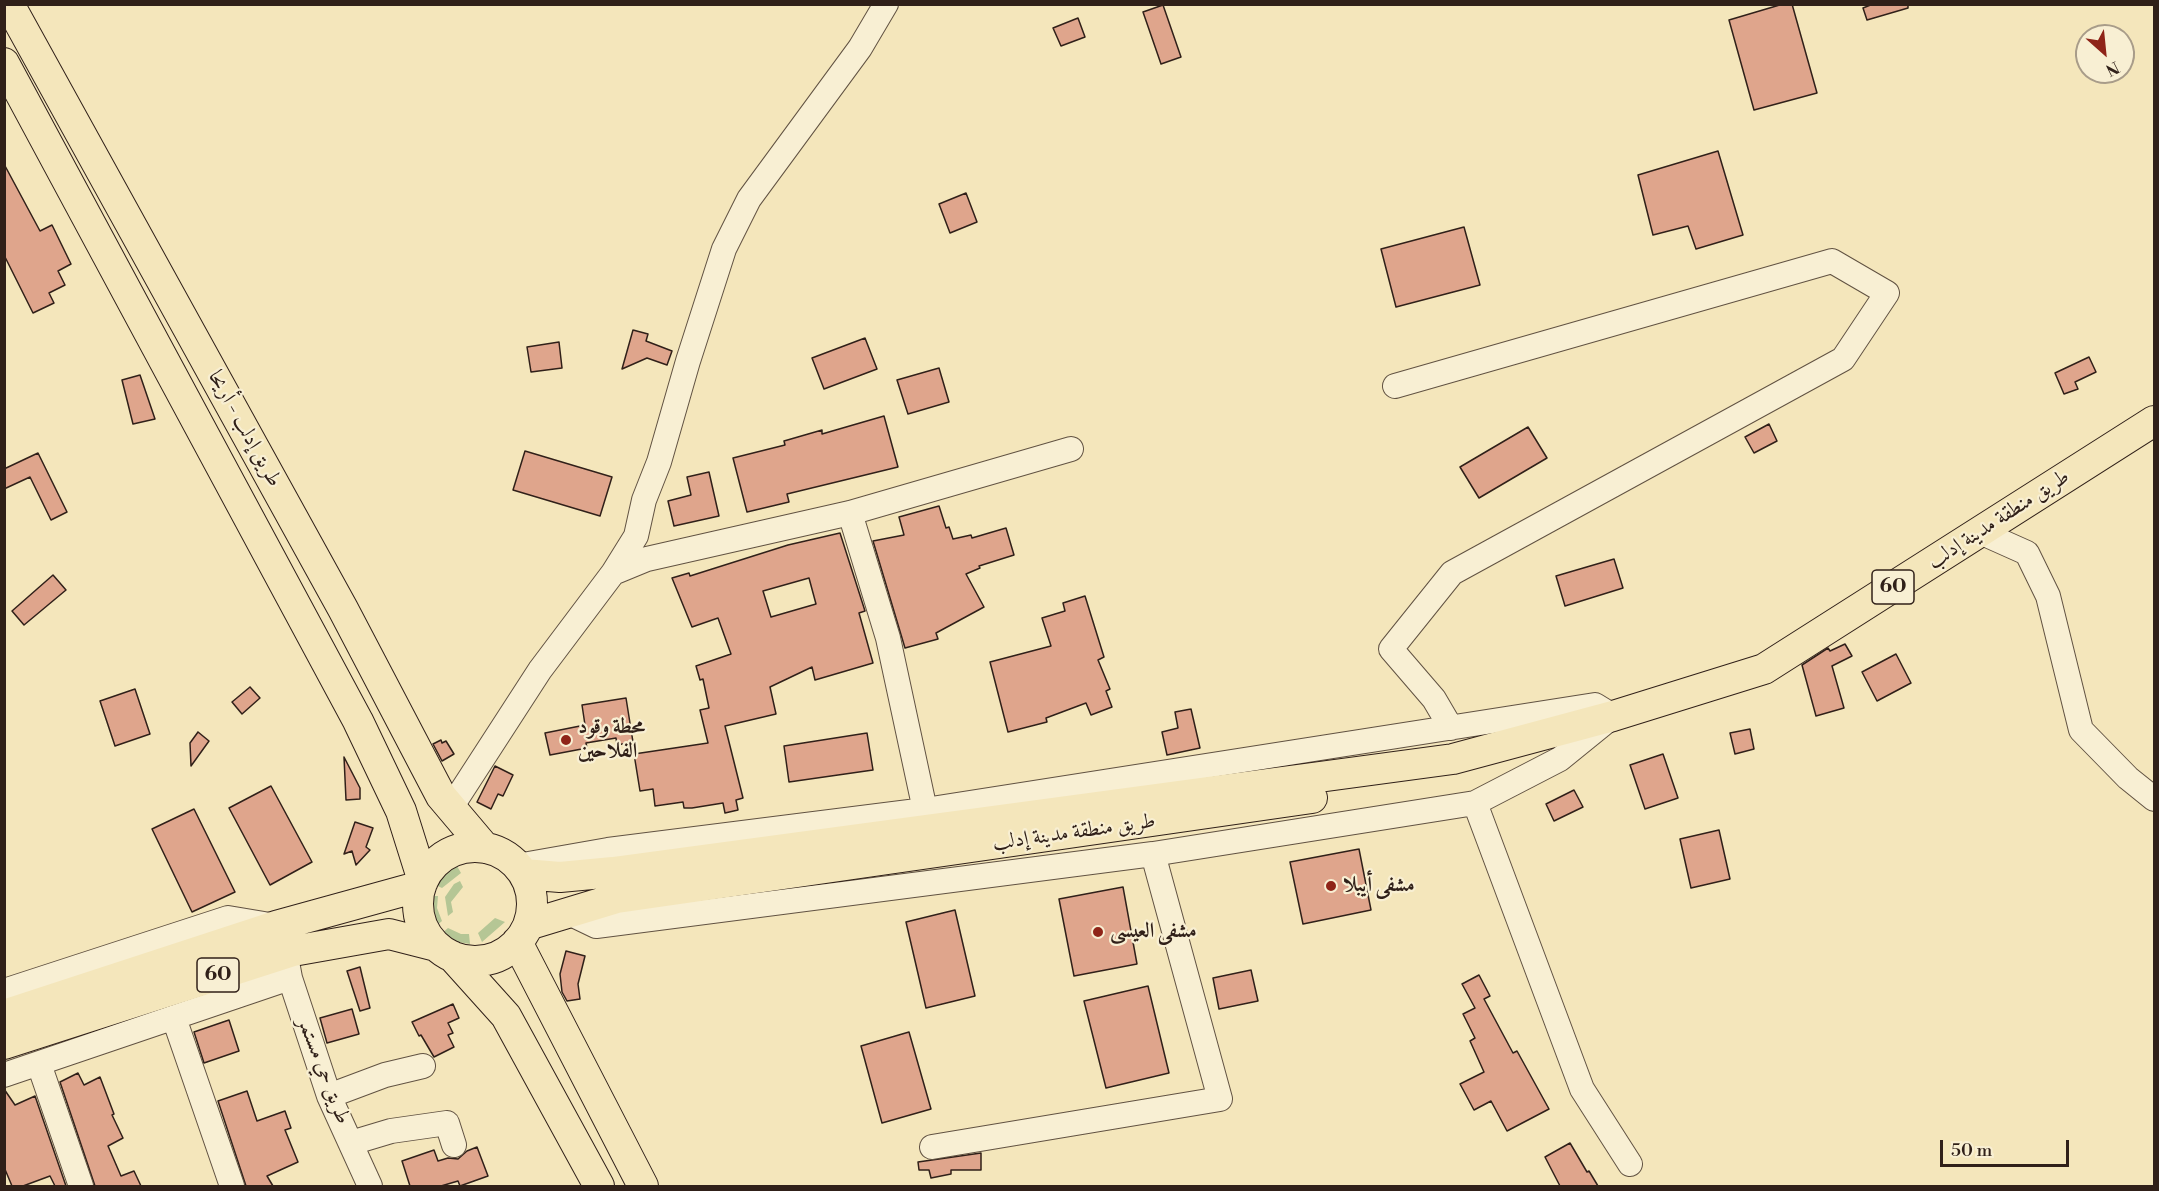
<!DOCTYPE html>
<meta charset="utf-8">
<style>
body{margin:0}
#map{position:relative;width:2159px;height:1191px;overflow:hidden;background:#f4e6bb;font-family:"Libre Bodoni",serif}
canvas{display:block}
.frame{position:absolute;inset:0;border:6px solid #302019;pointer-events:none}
.north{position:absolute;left:2075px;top:24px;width:60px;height:60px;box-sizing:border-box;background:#f8efd3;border:2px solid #a89c89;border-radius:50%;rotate:153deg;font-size:16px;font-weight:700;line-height:24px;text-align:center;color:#302019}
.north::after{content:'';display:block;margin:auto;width:21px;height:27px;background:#8f2418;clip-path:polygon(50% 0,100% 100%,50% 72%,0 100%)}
.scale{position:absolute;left:1940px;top:1140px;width:129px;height:27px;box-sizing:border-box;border:3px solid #302019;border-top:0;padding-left:8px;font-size:18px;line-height:21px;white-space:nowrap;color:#302019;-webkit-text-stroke:4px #f8efd3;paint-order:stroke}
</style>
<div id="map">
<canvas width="2159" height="1191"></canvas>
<div class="frame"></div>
<div class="north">N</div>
<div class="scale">50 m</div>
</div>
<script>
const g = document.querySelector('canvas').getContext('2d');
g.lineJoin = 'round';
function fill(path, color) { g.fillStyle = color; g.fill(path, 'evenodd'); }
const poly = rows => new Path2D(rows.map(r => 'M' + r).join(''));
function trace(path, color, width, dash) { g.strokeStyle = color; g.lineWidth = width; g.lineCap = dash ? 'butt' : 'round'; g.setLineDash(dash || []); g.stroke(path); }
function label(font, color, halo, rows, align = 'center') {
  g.font = font + ' "Libre Bodoni",Amiri,serif'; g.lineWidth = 4.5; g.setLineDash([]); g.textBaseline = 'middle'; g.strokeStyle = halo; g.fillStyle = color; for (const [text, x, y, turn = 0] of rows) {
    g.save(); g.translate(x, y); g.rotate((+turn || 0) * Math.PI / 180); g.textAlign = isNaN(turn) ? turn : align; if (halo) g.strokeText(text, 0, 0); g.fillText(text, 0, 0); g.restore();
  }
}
const green = poly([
 [457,866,461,873,442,888,433,884,446,871],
 [460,881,463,887,451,902,453,912,448,916,445,897,454,884],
 [428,896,438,896,437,908,442,921,435,927,428,910],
 [495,918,505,922,482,942,478,933],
 [448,928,461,934,469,934,470,944,452,941,441,934]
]);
const building = poly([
 [1783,4,1792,4,1817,93,1754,110,1729,20,1783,4],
 [1873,4,1908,4,1908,8,1867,20,1863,8,1873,4],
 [1163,5,1181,57,1161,64,1143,12,1163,5],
 [1078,18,1085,37,1061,46,1053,28,1078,18],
 [1718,151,1743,235,1696,249,1688,226,1653,235,1638,175,1718,151],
 [4,164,40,231,52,225,71,264,58,271,65,285,49,293,54,303,33,313,4,255,4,164],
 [966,193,977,222,950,233,939,204,966,193],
 [1464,227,1480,285,1396,307,1381,249,1464,227],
 [633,330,648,334,646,341,672,351,667,365,647,358,622,369,633,330],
 [865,338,877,369,824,389,812,358,865,338],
 [559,342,562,368,531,372,527,347,559,342],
 [2089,357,2096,372,2075,382,2078,389,2064,394,2055,373,2089,357],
 [939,368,949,402,908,414,897,380,939,368],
 [140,375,155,419,133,424,122,380,140,375],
 [884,416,898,467,787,494,789,502,747,512,733,458,785,445,784,441,822,430,822,434,884,416],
 [1769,424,1777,441,1754,453,1745,437,1769,424],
 [1528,427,1547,458,1479,498,1460,467,1528,427],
 [525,451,612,477,600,516,513,490,525,451],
 [38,453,67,512,51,520,30,477,4,489,4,469,38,453],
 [709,472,719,516,674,526,668,501,691,495,687,477,709,472],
 [939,506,946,528,949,527,953,539,971,535,972,538,1006,528,1014,555,979,566,980,568,966,574,984,607,936,633,938,639,905,648,873,541,904,535,899,517,939,506],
 [840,533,865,611,859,613,873,663,815,680,812,667,770,687,776,714,725,726,743,798,736,800,738,810,725,813,723,803,692,808,684,808,683,802,655,806,653,789,640,791,634,754,708,743,700,710,709,708,703,679,700,680,696,666,731,654,718,618,692,627,672,578,689,573,690,576,788,545,840,533],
 [809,578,816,604,771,617,763,591,809,578],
 [1614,559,1623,588,1565,606,1556,576,1614,559],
 [53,575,66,590,24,625,12,611,53,575],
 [1085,596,1104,657,1098,660,1110,689,1106,691,1112,707,1091,715,1086,703,1046,718,1047,722,1008,732,990,662,1051,646,1042,618,1065,611,1063,603,1085,596],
 [1845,644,1852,656,1832,666,1844,708,1816,716,1802,665,1828,648,1830,651,1845,644],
 [1896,654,1911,683,1877,701,1862,672,1896,654],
 [250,687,260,698,242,714,232,702,250,687],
 [135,689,150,734,115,746,100,701,135,689],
 [626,698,633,742,617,745,616,738,586,743,587,748,550,755,545,733,585,725,582,705,626,698],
 [1191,709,1200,748,1167,755,1162,732,1178,728,1175,712,1191,709],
 [1750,729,1754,749,1735,754,1730,733,1750,729],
 [198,732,209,741,191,766,190,743,198,732],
 [867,733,873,770,789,782,784,746,867,733],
 [441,740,442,743,446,741,454,754,442,761,433,744,441,740],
 [1663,754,1678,798,1645,809,1630,765,1663,754],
 [344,757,360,788,360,799,346,800,344,757],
 [495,766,513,775,503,796,498,794,491,809,477,802,495,766],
 [271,786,312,862,270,885,229,808,271,786],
 [1574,790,1583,807,1554,821,1546,804,1574,790],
 [194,809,235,892,192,912,152,829,194,809],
 [355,822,373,828,366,847,370,850,356,865,352,851,344,854,355,822],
 [1719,830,1730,879,1691,888,1680,839,1719,830],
 [1359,849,1371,910,1303,924,1290,862,1359,849],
 [1123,887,1137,964,1074,976,1059,899,1123,887],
 [955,910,975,996,926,1008,906,922,955,910],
 [566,951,585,956,578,984,580,999,567,1001,562,992,560,974,566,951],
 [360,967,370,1008,360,1011,347,971,360,967],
 [1251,970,1258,1001,1219,1009,1213,978,1251,970],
 [1479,975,1490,996,1484,999,1513,1053,1517,1051,1549,1109,1507,1131,1491,1101,1474,1110,1460,1084,1484,1072,1470,1041,1475,1038,1463,1014,1475,1008,1462,984,1479,975],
 [1148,986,1169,1073,1106,1088,1084,1001,1148,986],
 [453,1004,459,1018,448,1023,453,1033,448,1035,454,1047,434,1057,421,1035,419,1036,412,1022,453,1004],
 [352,1009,359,1034,327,1043,320,1018,352,1009],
 [229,1020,239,1051,204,1063,194,1032,229,1020],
 [909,1032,931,1109,882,1123,861,1046,909,1032],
 [78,1073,84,1085,100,1077,114,1114,112,1115,123,1138,108,1146,121,1176,134,1171,141,1186,95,1186,60,1082,78,1073],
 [4,1089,15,1105,35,1096,66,1186,55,1186,50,1176,23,1186,12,1186,4,1167,4,1089],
 [247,1091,257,1121,285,1111,291,1128,285,1130,298,1162,267,1176,273,1186,246,1186,218,1101,247,1091],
 [1570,1143,1587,1172,1589,1171,1598,1186,1560,1186,1545,1157,1570,1143],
 [477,1147,488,1176,460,1186,458,1181,441,1186,410,1186,402,1161,434,1150,438,1161,448,1158,458,1159,467,1151,477,1147],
 [981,1153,981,1170,951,1170,951,1174,931,1178,929,1170,919,1170,918,1162,981,1153]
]);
const minor = poly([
 [1395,386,1832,261,1887,293,1843,359,1452,573,1391,649,1434,699,1451,728],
 [850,513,888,638,925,810],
 [1980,532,2027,553,2048,596,2081,730,2128,778,2154,799],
 [613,573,647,559,850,513,1071,449],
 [1475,803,1582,1089,1630,1164],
 [450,809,540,670,613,573,636,536,644,500,659,462,688,361,724,249,749,199,860,48,886,4],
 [517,866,608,850,925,810,1595,705,1613,716,1560,759,1475,803,1153,854,596,926,569,913],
 [287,962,290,978,329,1096,370,1186],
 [4,991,228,918,276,926],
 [174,1018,232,1186],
 [39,1064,81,1186],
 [4,1075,290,978],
 [329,1096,385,1075,423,1066],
 [351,1143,391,1131,447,1123,454,1145],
 [932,1147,1220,1099,1153,854]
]);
const major = poly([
 [9,4,343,609,441,796,485,848],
 [4,63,358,721,401,811,423,881],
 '418 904a57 57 0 1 1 114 0a57 57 0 1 1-114 0Z',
 [524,874,560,877,613,872,1453,759,1613,716,1764,669,2154,421],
 [528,925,617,898,1312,798],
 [517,942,643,1186],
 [452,956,506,1016,599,1186],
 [4,1015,276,926,421,886],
 [4,1044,293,951,389,934,436,946]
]);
const markers = [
 [566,740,6,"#8f2418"],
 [1331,886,6,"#8f2418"],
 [1098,932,6,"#8f2418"]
];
const shields = [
 [1893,587,42],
 [218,975,42]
];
const shieldNames = [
 ["60",1893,587],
 ["60",218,975]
];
const streetNames = [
 ["طريق إدلب - أريحا",244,429,61],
 ["طريق منطقة مدينة إدلب",1999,520,-33],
 ["طريق منطقة مدينة إدلب",1074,833,-8],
 ["طريق حي مستمر",323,1071,69]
];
const poiNames = [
 ["محطة وقود",578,728],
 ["الفلاحين",578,752],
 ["مشفى أيبلا",1343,886],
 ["مشفى العيسى",1110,932]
];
fill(green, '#b5c695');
fill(building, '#dfa58c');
trace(building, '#302019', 1.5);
trace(minor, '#615242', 26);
trace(major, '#302019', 32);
trace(minor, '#f8efd3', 24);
trace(major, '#f4e6bb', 30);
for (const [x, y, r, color] of markers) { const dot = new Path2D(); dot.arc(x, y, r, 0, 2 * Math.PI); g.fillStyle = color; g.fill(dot); trace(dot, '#f8efd3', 2); }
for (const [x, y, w] of shields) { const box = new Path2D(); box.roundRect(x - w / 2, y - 17, w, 34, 4.5); g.fillStyle = '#f8efd3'; g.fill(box); trace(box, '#302019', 1.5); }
label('bold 20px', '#302019', null, shieldNames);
label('21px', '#302019', '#f8efd3', streetNames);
label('bold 21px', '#302019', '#f8efd3', poiNames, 'left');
</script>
